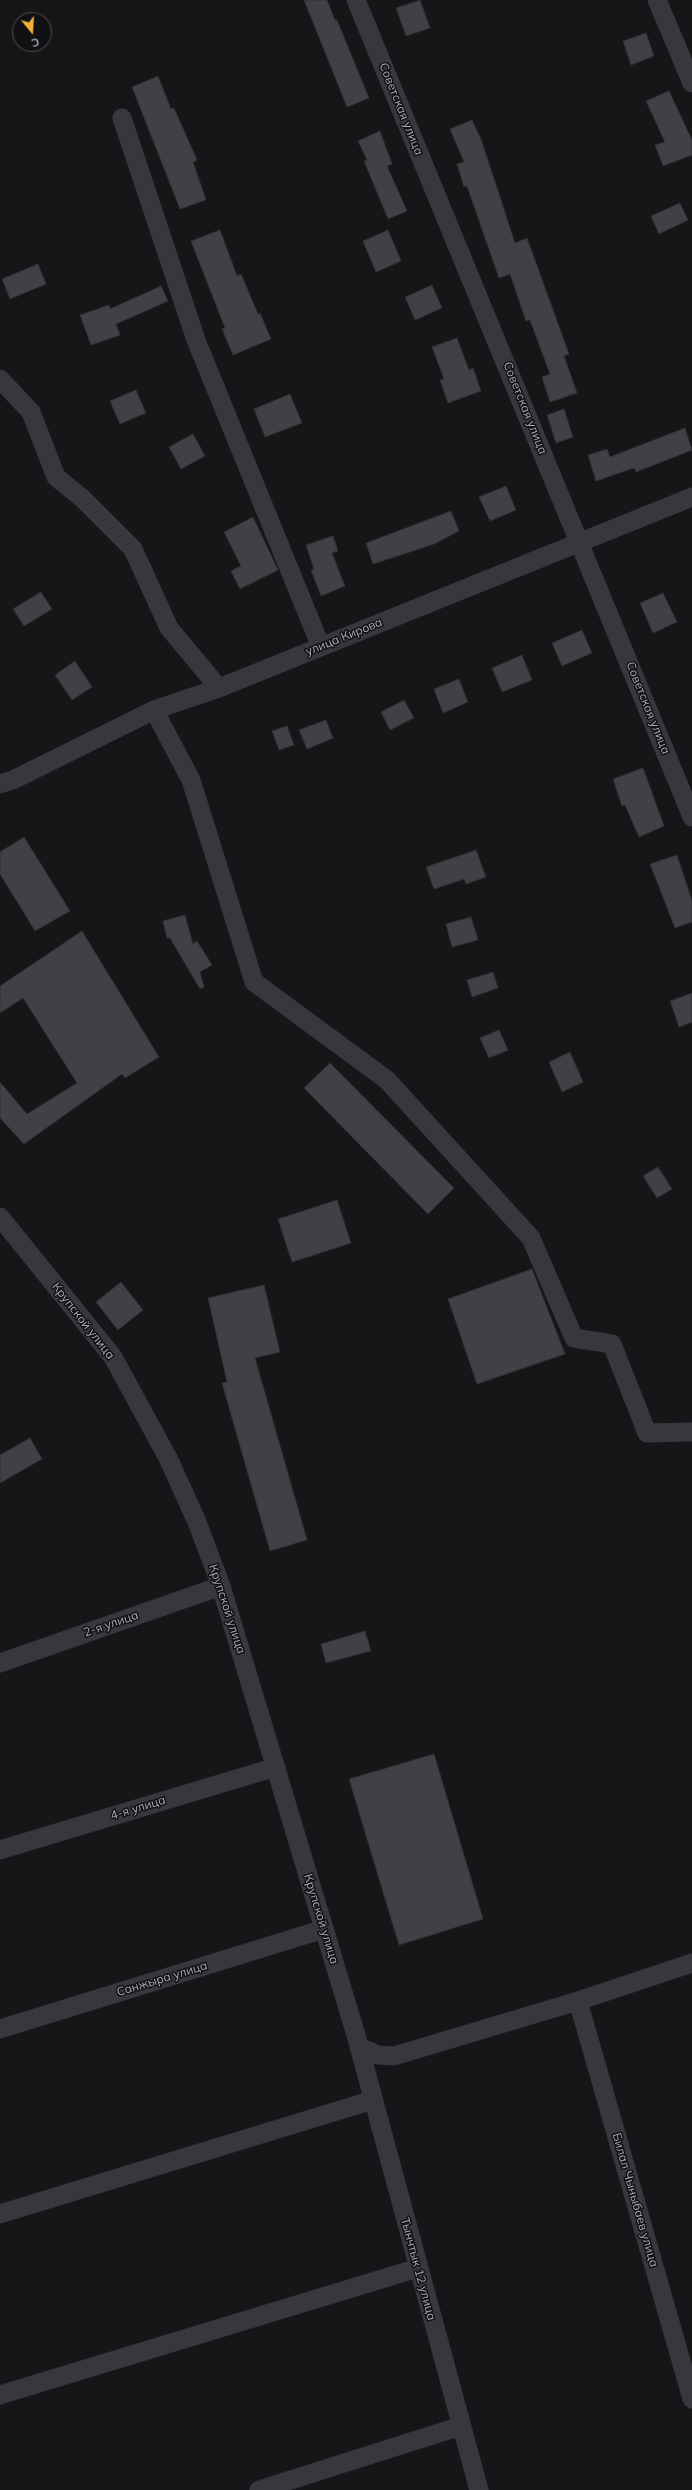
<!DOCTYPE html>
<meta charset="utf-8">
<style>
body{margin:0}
#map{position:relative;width:692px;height:2490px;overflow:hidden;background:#161618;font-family:Mulish,sans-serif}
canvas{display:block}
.north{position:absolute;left:12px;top:12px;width:40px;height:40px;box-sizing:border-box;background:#111113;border:1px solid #4d4f55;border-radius:50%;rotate:162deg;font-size:11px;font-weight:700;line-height:16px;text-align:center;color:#a8adb8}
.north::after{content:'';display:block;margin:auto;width:14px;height:18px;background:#f2b134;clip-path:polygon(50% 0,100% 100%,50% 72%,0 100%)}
</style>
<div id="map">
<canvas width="692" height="2490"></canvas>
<div class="north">С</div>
</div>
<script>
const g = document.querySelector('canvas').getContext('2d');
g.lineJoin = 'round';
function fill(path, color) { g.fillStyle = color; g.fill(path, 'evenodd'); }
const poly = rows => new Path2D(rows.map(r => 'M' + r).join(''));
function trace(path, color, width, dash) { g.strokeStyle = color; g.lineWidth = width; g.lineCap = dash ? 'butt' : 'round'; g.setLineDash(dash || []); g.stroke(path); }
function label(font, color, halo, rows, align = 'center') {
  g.font = font + ' Mulish,sans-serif'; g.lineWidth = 3; g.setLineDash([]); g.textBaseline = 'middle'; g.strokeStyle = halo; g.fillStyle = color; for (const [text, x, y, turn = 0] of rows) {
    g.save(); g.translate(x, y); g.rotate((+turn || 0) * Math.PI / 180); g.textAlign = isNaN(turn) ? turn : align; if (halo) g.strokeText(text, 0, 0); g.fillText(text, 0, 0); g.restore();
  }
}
const building = poly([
 [304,0,327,0,335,20,337,20,369,98,347,107,304,0],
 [420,0,430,28,406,36,396,8,420,0],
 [646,33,654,56,631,65,623,41,646,33],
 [158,76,171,109,174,108,197,160,193,162,206,200,180,209,132,87,158,76],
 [669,91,692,140,692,155,663,166,655,145,665,142,646,101,669,91],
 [472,120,481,139,515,243,527,238,569,354,564,356,577,393,550,402,542,377,550,374,530,320,526,321,510,274,499,278,467,186,464,187,457,164,464,162,450,129,472,120],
 [380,131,392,164,387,166,407,211,388,219,364,161,367,160,358,141,380,131],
 [680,203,688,220,659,234,651,216,680,203],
 [220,230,237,276,241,274,258,314,260,313,271,339,233,355,222,329,225,328,191,241,220,230],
 [388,230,401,261,376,272,363,241,388,230],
 [38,264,46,284,10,299,2,279,38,264],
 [432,285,442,308,415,320,405,297,432,285],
 [161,286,168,301,116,324,120,335,91,345,80,315,109,305,110,309,161,286],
 [457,338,469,370,473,368,481,391,448,403,440,380,444,379,432,347,457,338],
 [136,390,146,413,120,424,110,401,136,390],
 [290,394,302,423,265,437,254,409,290,394],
 [564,409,573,437,556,443,547,415,564,409],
 [685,428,692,450,636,472,634,468,596,481,588,455,607,449,610,457,685,428],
 [193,434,205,456,181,469,169,447,193,434],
 [506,486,516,510,490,521,479,497,506,486],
 [451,511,459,531,434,544,373,564,366,543,451,511],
 [253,517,278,570,240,589,231,571,241,566,224,532,253,517],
 [333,536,338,551,332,553,345,586,321,596,311,570,314,569,306,545,333,536],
 [41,592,52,609,24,626,13,609,41,592],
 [663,593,677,622,653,633,640,603,663,593],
 [582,630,592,653,562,666,552,643,582,630],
 [522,655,532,680,502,692,492,668,522,655],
 [75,661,92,687,72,700,55,675,75,661],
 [459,679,468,702,443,713,434,689,459,679],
 [404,700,414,718,390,730,381,712,404,700],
 [326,720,333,738,307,749,299,730,326,720],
 [287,726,294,745,279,750,272,731,287,726],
 [643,768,664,826,639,837,625,805,622,806,613,779,643,768],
 [24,837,70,911,35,931,0,874,0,852,24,837],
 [476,850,486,877,466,884,464,879,434,889,426,867,476,850],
 [677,855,692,901,692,922,675,928,650,864,677,855],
 [185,915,193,944,197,941,212,965,200,972,204,987,200,989,170,938,167,938,163,921,185,915],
 [471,917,478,940,452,947,446,924,471,917],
 [82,931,159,1057,125,1078,122,1074,24,1144,0,1118,0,1082,27,1114,77,1083,23,998,0,1013,0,986,82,931],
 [493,972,498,988,472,997,467,980,493,972],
 [692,993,692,1022,679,1027,670,1001,692,993],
 [499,1030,508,1050,489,1058,480,1038,499,1030],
 [570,1052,583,1082,562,1092,549,1062,570,1052],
 [330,1063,454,1188,428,1214,304,1088,330,1063],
 [658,1167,672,1189,657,1198,643,1176,658,1167],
 [337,1200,351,1243,292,1262,278,1219,337,1200],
 [532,1269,565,1354,477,1384,448,1299,532,1269],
 [121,1282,143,1310,118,1330,96,1302,121,1282],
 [264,1285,280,1352,255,1358,307,1540,270,1551,222,1383,227,1382,208,1298,264,1285],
 [30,1438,42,1459,0,1483,0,1455,30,1438],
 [365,1631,371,1651,326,1663,321,1644,365,1631],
 [434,1754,483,1919,399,1945,349,1779,434,1754]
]);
const street = poly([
 [356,0,692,817],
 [657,0,692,83],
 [122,118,196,340,321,647],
 [0,379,31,412,56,477,82,498,133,549,169,628,219,688],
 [154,710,191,780,254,982,387,1080,531,1238,574,1338,612,1344,647,1433,692,1432],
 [0,784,13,780,154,710,219,688,692,497],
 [0,1217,113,1357,169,1460,197,1522,221,1586,356,2035,479,2490],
 [0,1663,221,1586],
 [0,1850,276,1767],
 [578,2001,692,2399],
 [0,2029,324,1929],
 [359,2047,378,2055,394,2056,578,2001,692,1963],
 [0,2214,373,2100],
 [0,2395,418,2268],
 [259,2490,461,2426]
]);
const streetNames = [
 ["Советская улица",401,109,68],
 ["Советская улица",525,408,68],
 ["улица Кирова",344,637,-22],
 ["Советская улица",648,708,68],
 ["Крупской улица",83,1321,52],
 ["Крупской улица",227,1609,72],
 ["2-я улица",111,1624,-19],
 ["4-я улица",138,1808,-17],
 ["Крупской улица",321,1919,73],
 ["Санжыра улица",162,1979,-17],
 ["Билал Чыныбаев улица",635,2200,74],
 ["Тынчтык 12 улица",418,2269,75]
];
fill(building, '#404145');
trace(building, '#303034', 1);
trace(street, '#37383d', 19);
label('12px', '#a8adb8', '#111113', streetNames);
</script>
